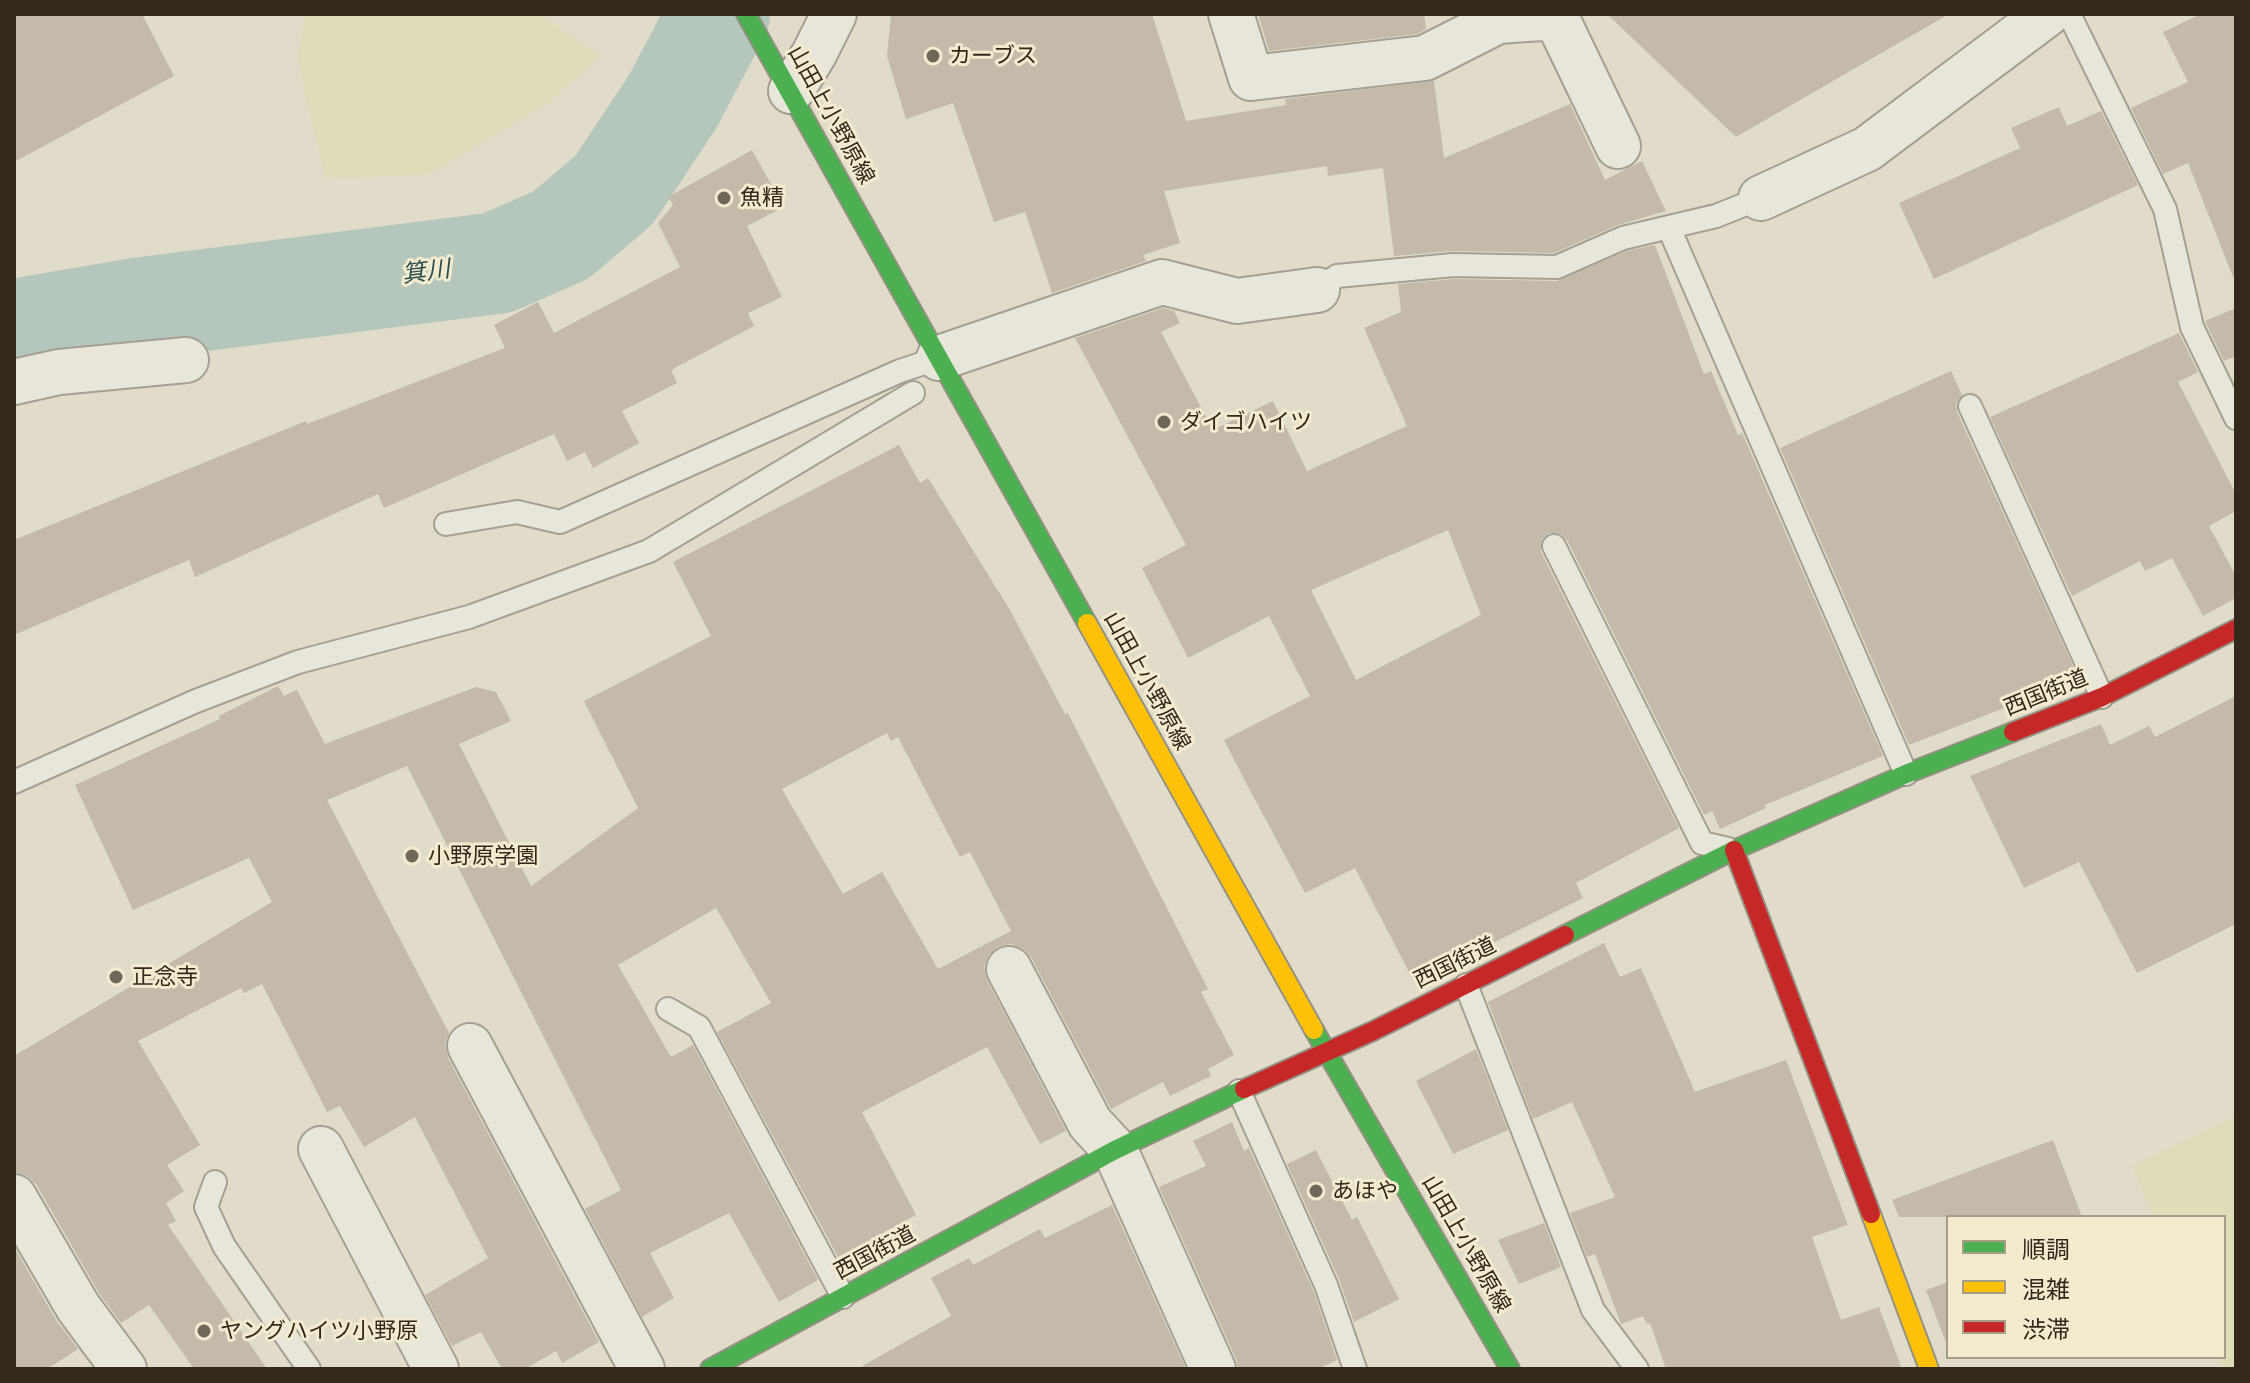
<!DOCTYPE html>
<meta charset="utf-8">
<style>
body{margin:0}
#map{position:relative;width:2250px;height:1383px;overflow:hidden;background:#e0dcc9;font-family:"Crimson Pro","Noto Sans JP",serif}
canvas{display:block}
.frame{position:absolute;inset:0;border:16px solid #32291c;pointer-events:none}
.legend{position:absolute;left:1946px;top:1215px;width:280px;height:144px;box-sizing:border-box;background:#f2ebce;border:2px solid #a59d87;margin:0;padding:10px 14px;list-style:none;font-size:24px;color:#32291c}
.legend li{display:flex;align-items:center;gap:16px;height:40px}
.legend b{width:40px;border:2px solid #a59d87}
</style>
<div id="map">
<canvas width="2250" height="1383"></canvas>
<div class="frame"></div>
<ul class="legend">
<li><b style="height:10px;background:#4caf50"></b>順調</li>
<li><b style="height:10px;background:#ffc107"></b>混雑</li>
<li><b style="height:10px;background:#c62828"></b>渋滞</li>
</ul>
</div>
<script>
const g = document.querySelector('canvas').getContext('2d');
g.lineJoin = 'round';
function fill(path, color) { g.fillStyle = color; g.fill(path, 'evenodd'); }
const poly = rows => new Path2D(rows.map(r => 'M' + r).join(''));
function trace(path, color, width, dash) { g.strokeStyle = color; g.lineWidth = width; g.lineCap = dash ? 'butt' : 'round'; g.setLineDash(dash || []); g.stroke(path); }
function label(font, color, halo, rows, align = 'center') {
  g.font = font + ' "Crimson Pro","Noto Sans JP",serif'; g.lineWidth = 6; g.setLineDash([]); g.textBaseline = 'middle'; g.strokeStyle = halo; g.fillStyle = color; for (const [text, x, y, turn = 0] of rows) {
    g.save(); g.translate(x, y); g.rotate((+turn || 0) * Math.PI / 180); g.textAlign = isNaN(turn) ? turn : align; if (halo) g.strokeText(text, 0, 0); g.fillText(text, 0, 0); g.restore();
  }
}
const farmland = poly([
 [306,14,540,14,600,56,551,101,428,175,325,178,297,57],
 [2236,1116,2236,1369,2221,1369,2216,1357,2224,1357,2224,1217,2154,1217,2132,1166]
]);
const river = poly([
 [14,330,142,308,497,263,561,235,614,190,673,101,719,14]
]);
const building = poly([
 [14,14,142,14,174,76,14,162],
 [891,14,1152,14,1186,121,1286,105,1285,99,1434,81,1444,158,1570,104,1605,180,1642,161,1666,211,1618,225,1554,253,1453,251,1394,256,1383,168,1328,176,1327,166,1164,191,1180,243,1143,255,1146,261,1052,293,1025,212,994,222,953,103,906,119,887,56],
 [1258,14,1424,14,1426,29,1418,34,1269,51],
 [1607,14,1949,14,1736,137],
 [2201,14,2236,14,2236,277,2233,277,2188,163,2163,174,2131,108,2188,82,2163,32],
 [2059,107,2067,126,2101,111,2138,185,1934,279,1899,203,2020,148,2011,128],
 [752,150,784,207,747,226,782,297,748,313,754,326,671,370,677,383,622,411,639,443,593,468,585,452,567,461,554,434,384,508,378,494,195,577,189,560,14,635,14,540,306,421,307,424,505,348,494,325,538,302,554,333,680,267,658,223,673,205,668,197],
 [1655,245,1704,374,1711,371,1738,435,1742,433,1883,756,1765,805,1766,808,1720,829,1712,811,1704,815,1567,540,1561,534,1548,533,1542,539,1541,552,1679,828,1576,883,1583,898,1439,970,1437,965,1412,978,1355,868,1305,893,1245,781,1224,740,1310,696,1269,616,1188,658,1142,568,1186,545,1075,338,1163,308,1174,311,1180,323,1161,332,1213,430,1273,401,1307,471,1407,426,1364,328,1401,312,1398,284,1454,279,1557,281,1627,251],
 [1448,530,1481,615,1356,680,1311,590],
 [2236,308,2236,356,2224,361,2205,321],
 [2179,333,2198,372,2178,382,2236,494,2236,511,2209,526,2236,576,2236,598,2203,616,2172,558,2145,571,2140,561,2072,596,1990,417],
 [1951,371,1962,395,1956,404,1957,412,2079,679,1909,745,1780,448],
 [899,445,920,483,928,478,1010,610,1065,714,1068,713,1208,989,1201,992,1234,1055,1208,1069,1211,1076,1170,1096,1163,1082,1111,1109,1031,957,1022,948,1011,944,998,947,988,956,984,967,987,980,1066,1131,1040,1144,987,1047,862,1112,916,1215,838,1257,717,1032,771,1003,716,908,618,965,671,1057,693,1045,818,1280,779,1302,729,1213,650,1253,674,1298,642,1317,585,1209,621,1190,407,766,327,800,449,1033,445,1044,448,1058,599,1342,562,1363,556,1351,525,1369,502,1369,481,1332,452,1346,425,1295,488,1258,415,1117,364,1147,340,1106,327,1112,262,984,244,993,241,988,138,1041,200,1145,167,1165,184,1191,166,1203,176,1221,168,1225,267,1369,194,1369,149,1305,121,1323,99,1293,36,1184,27,1176,14,1172,14,1056,272,902,249,858,133,910,75,785,220,719,219,716,278,686,284,696,297,690,325,744,476,687,496,692,511,721,459,744,531,886,638,808,584,701,711,636,673,562],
 [887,733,891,741,898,737,960,857,970,852,1011,931,938,969,882,872,843,894,782,789],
 [2236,696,2236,924,2137,973,2079,862,2024,888,1970,776,2101,724,2110,745,2149,726,2155,737],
 [1604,943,1620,977,1641,968,1695,1092,1786,1060,1848,1225,1812,1237,1841,1320,1879,1307,1902,1369,1666,1369,1650,1323,1647,1324,1643,1316,1621,1324,1595,1254,1587,1257,1570,1213,1615,1197,1572,1102,1533,1119,1488,1002],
 [1476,1049,1508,1130,1453,1154,1416,1081],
 [1232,1122,1244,1151,1249,1148,1313,1290,1337,1360,1318,1369,1238,1369,1236,1359,1159,1187,1206,1166,1193,1141],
 [2053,1140,2082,1217,1899,1217,1892,1200],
 [1316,1150,1352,1220,1357,1217,1399,1299,1354,1322,1339,1279,1287,1164],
 [1112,1205,1186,1369,857,1369,951,1316,931,1278,969,1258,973,1265,1040,1229,1045,1238],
 [1544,1223,1561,1267,1519,1284,1498,1240],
 [14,1247,56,1320,78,1349,47,1369,14,1369],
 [1948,1282,1948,1348,1926,1290]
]);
const lane = poly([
 [2069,14,2165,209,2192,327,2236,418],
 [1669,228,1906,774],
 [1317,290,1337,276,1453,265,1557,267,1623,238,1716,216,1761,198],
 [1970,406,2102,697],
 [446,524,517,512,560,522,900,371,939,358],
 [1554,546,1702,843,1728,849],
 [14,782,196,701,298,662,469,617,649,551,913,393],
 [1466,985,1593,1310,1637,1369],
 [668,1009,699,1027,843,1297],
 [1239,1091,1326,1285,1355,1369],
 [215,1182,206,1207,224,1246,309,1369]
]);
const street = poly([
 [1231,14,1251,78,1425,58,1498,21,1556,17,1618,146],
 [791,91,814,54,834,14],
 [1761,198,1867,149,2047,14],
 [939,358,1162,282,1237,301,1317,290],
 [14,382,59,372,186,360],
 [1009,969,1090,1123,1115,1150,1213,1369],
 [470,1046,642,1369],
 [321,1149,436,1369],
 [14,1197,78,1307,124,1369]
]);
const fast = poly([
 [746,14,1087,623],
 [1565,935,1734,850,1906,774,2013,732],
 [1314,1030,1510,1369],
 [710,1369,1115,1150,1244,1089]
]);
const slow = poly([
 [1087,623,1314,1030],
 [1871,1214,1929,1369]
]);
const jam = poly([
 [2013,732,2102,697,2236,629],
 [1734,850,1871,1214],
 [1244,1089,1373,1031,1565,935]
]);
const markers = [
 [933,56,8,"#6f6859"],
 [724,198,8,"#6f6859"],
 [1164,422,8,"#6f6859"],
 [412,856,8,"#6f6859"],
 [116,977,8,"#6f6859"],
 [1316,1191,8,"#6f6859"],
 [204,1331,8,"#6f6859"]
];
const poiNames = [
 ["カーブス",949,56],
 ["魚精",740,198],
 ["ダイゴハイツ",1180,422],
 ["小野原学園",428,856],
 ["正念寺",132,977],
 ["あほや",1332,1191],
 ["ヤングハイツ小野原",220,1331]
];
const streetNames = [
 ["山田上小野原線",831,115,61],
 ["山田上小野原線",1147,681,61],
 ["西国街道",2046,693,-22],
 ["西国街道",1455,963,-26],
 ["山田上小野原線",1466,1244,60],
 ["西国街道",875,1253,-28]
];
const waterNames = [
 ["箕川",426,272,-7]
];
fill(farmland, '#dfdcba');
trace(river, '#b5c6bc', 102);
fill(building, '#c3baaa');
trace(lane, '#a5a093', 26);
trace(street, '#a5a093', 48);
trace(fast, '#949083', 22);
trace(slow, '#949083', 22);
trace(jam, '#949083', 22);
trace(lane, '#e8e6da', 22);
trace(street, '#e8e6da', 44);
trace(fast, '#4caf50', 18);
trace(slow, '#ffc107', 18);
trace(jam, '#c62828', 18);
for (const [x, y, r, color] of markers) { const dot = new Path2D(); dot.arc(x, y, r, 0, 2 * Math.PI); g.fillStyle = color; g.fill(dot); trace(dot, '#f2ebce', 3); }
label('22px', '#32291c', '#f2ebce', poiNames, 'left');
label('22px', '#32291c', '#f2ebce', streetNames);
label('italic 24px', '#2c4f51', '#f2ebce', waterNames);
</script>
